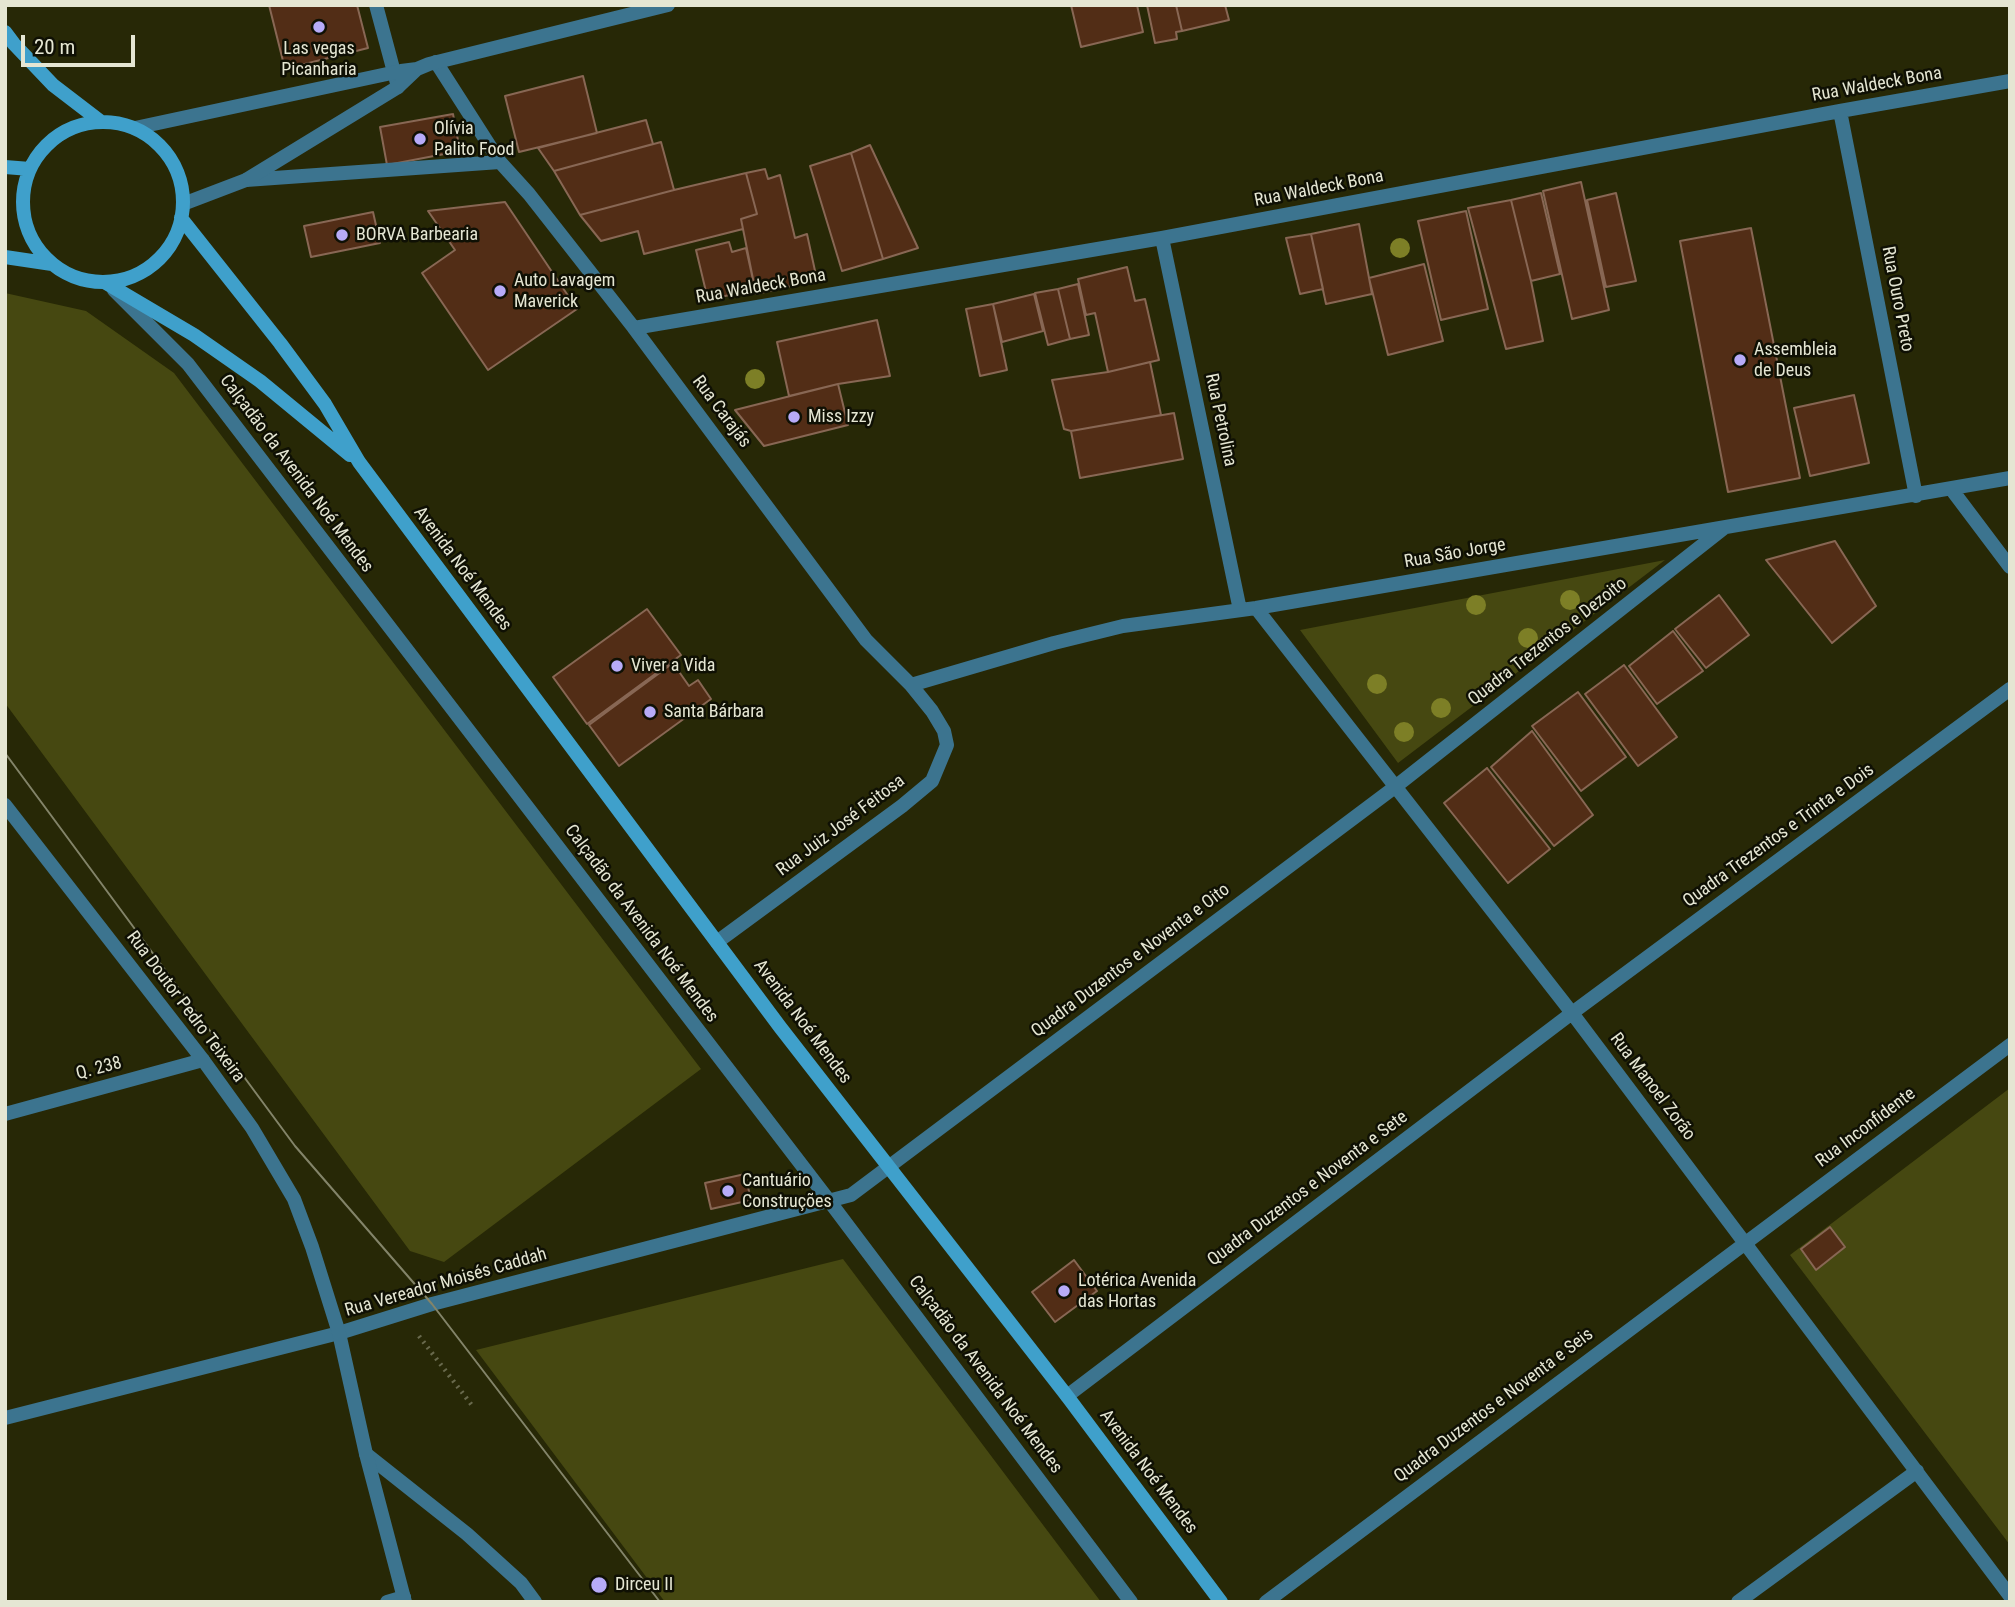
<!DOCTYPE html>
<meta charset="utf-8">
<style>
body{margin:0}
#map{position:relative;width:2015px;height:1607px;overflow:hidden;background:#272806;font-family:"Roboto Condensed",sans-serif}
canvas{display:block}
.frame{position:absolute;inset:0;border:7px solid #e5e6d3;pointer-events:none}
.scale{position:absolute;left:21px;top:35px;width:114px;height:32px;box-sizing:border-box;border:4px solid #e5e6d3;border-top:0;padding-left:9px;font-size:21px;line-height:24px;white-space:nowrap;color:#e5e6d3;-webkit-text-stroke:5px #0f1004;paint-order:stroke}
</style>
<div id="map">
<canvas width="2015" height="1607"></canvas>
<div class="frame"></div>
<div class="scale">20 m</div>
</div>
<script>
const g = document.querySelector('canvas').getContext('2d');
g.lineJoin = 'round';
function fill(path, color) { g.fillStyle = color; g.fill(path, 'evenodd'); }
const poly = rows => new Path2D(rows.map(r => 'M' + r).join(''));
function trace(path, color, width, dash) { g.strokeStyle = color; g.lineWidth = width; g.lineCap = dash ? 'butt' : 'round'; g.setLineDash(dash || []); g.stroke(path); }
function label(font, color, halo, rows, align = 'center') {
  g.font = font + ' "Roboto Condensed",sans-serif'; g.lineWidth = 5; g.setLineDash([]); g.textBaseline = 'middle'; g.strokeStyle = halo; g.fillStyle = color; for (const [text, x, y, turn = 0] of rows) {
    g.save(); g.translate(x, y); g.rotate((+turn || 0) * Math.PI / 180); g.textAlign = isNaN(turn) ? turn : align; if (halo) g.strokeText(text, 0, 0); g.fillText(text, 0, 0); g.restore();
  }
}
const green = poly([
 [5,293,86,311,174,373,701,1069,444,1262,410,1251,5,703],
 [1665,560,1398,763,1300,630],
 [2010,1088,2010,1545,1790,1255],
 [843,1259,1101,1602,665,1602,476,1350]
]);
const building = poly([
 [269,5,357,5,368,48,285,69,269,5],
 [1071,5,1137,5,1143,32,1081,47,1071,5],
 [1147,5,1176,5,1182,31,1176,32,1177,39,1155,43,1147,5],
 [1176,5,1225,5,1229,20,1182,31,1176,5],
 [583,76,597,133,519,152,505,96,583,76],
 [453,114,460,151,387,165,380,127,453,114],
 [646,120,653,144,554,171,538,148,646,120],
 [661,142,674,190,580,215,554,171,661,142],
 [870,145,918,248,883,259,851,153,870,145],
 [851,153,883,259,842,271,810,166,851,153],
 [765,169,768,179,780,175,795,238,807,234,817,280,756,294,741,219,757,214,746,173,765,169],
 [746,173,757,214,741,219,743,229,644,254,638,231,601,241,580,215,674,190,746,173],
 [1581,182,1609,310,1572,319,1543,191,1581,182],
 [1541,193,1560,274,1531,281,1511,200,1541,193],
 [1616,193,1636,281,1606,287,1587,200,1616,193],
 [1511,200,1531,281,1543,341,1506,349,1468,208,1511,200],
 [505,202,577,309,488,370,422,273,455,250,428,211,505,202],
 [1466,211,1488,309,1441,320,1418,221,1466,211],
 [373,212,380,243,311,257,304,226,373,212],
 [1359,224,1372,294,1326,304,1311,234,1359,224],
 [1751,228,1800,478,1728,492,1680,241,1751,228],
 [1311,234,1323,289,1300,294,1286,238,1311,234],
 [729,242,732,252,746,248,755,289,708,300,696,250,729,242],
 [1424,264,1443,341,1388,355,1369,278,1424,264],
 [1127,267,1135,301,1145,299,1159,360,1108,372,1095,313,1086,315,1078,279,1127,267],
 [1078,284,1089,335,1070,339,1058,289,1078,284],
 [1058,289,1070,339,1048,345,1035,293,1058,289],
 [1034,294,1043,331,1002,342,993,304,1034,294],
 [993,304,1007,370,980,376,966,309,993,304],
 [877,320,890,376,838,384,789,396,777,342,877,320],
 [1150,362,1161,415,1071,431,1064,429,1052,380,1108,372,1150,362],
 [838,384,848,425,764,446,735,410,838,384],
 [1854,395,1869,463,1810,476,1794,408,1854,395],
 [1174,413,1183,459,1080,478,1071,431,1174,413],
 [1835,541,1876,606,1832,643,1766,560,1835,541],
 [1719,595,1749,635,1706,668,1675,629,1719,595],
 [647,609,681,655,587,724,553,677,647,609],
 [1673,631,1703,671,1657,704,1629,666,1673,631],
 [673,663,689,686,698,680,711,699,619,766,589,725,673,663],
 [1624,665,1677,737,1638,766,1585,694,1624,665],
 [1578,692,1626,757,1581,791,1532,726,1578,692],
 [1532,731,1593,815,1554,846,1491,767,1532,731],
 [1487,768,1550,849,1508,883,1444,803,1487,768],
 [745,1174,751,1200,711,1209,705,1183,745,1174],
 [1830,1227,1845,1247,1816,1270,1801,1249,1830,1227],
 [1074,1260,1097,1291,1055,1322,1032,1292,1074,1260]
]);
const path = poly([
 [419,1336,474,1408]
]);
const pedestrian = poly([
 [114,290,188,364,830,1202,1131,1602]
]);
const minor = poly([
 [376,5,398,87],
 [436,62,500,162,529,194,634,328,866,640,911,685,932,711,944,731,947,745,932,781,902,806,717,942],
 [1840,111,1916,496],
 [246,180,500,162],
 [1162,238,1240,610],
 [634,328,1162,238,1840,111,2010,81],
 [1952,490,2010,567],
 [1256,608,1572,1013,2010,1596],
 [911,685,1054,643,1123,626,1256,608,2010,478],
 [5,1114,203,1060],
 [1067,1396,1572,1013,2010,689],
 [5,1418,339,1333,432,1304,851,1195,1395,787,1724,528],
 [366,1454,467,1534,521,1583,535,1602],
 [387,1602,404,1597],
 [1266,1602,2010,1045],
 [1738,1602,1917,1471]
]);
const tertiary = poly([
 [135,128,401,71,417,69,429,64,668,5],
 [183,204,246,180,398,87,417,69],
 [5,805,203,1060,252,1128,294,1199,312,1247,339,1333,366,1454,405,1602]
]);
const secondary = poly([
 [5,32,14,44,53,85,100,121],
 '23 202a80 80 0 1 1 160 0a80 80 0 1 1-160 0Z',
 [5,167,30,169],
 [181,218,280,343,325,404,359,462,780,1027,1067,1396,1221,1602],
 [5,257,52,264],
 [106,283,194,335,260,381,350,455]
]);
const tram = poly([
 [5,753,295,1146,432,1304,660,1602]
]);
const trees = [
 [1400,248],
 [755,379],
 [1570,600],
 [1476,605],
 [1528,638],
 [1377,684],
 [1441,708],
 [1404,732]
];
const markers = [
 [319,27,7,"#b7abf8"],
 [420,139,7,"#b7abf8"],
 [342,235,7,"#b7abf8"],
 [500,291,7,"#b7abf8"],
 [1740,360,7,"#b7abf8"],
 [794,417,7,"#b7abf8"],
 [617,666,7,"#b7abf8"],
 [650,712,7,"#b7abf8"],
 [728,1191,7,"#b7abf8"],
 [1064,1291,7,"#b7abf8"],
 [599,1585,9,"#b7abf8"]
];
const poiNames = [
 ["Las vegas",319,49,"center"],
 ["Picanharia",319,70,"center"],
 ["Olívia",434,129],
 ["Palito Food",434,150],
 ["BORVA Barbearia",356,235],
 ["Auto Lavagem",514,281],
 ["Maverick",514,302],
 ["Assembleia",1754,350],
 ["de Deus",1754,371],
 ["Miss Izzy",808,417],
 ["Viver a Vida",631,666],
 ["Santa Bárbara",664,712],
 ["Cantuário",742,1181],
 ["Construções",742,1202],
 ["Lotérica Avenida",1078,1281],
 ["das Hortas",1078,1302],
 ["Dirceu II",615,1585]
];
const streetNames = [
 ["Rua Waldeck Bona",1877,85,-10],
 ["Rua Waldeck Bona",1319,189,-11],
 ["Rua Waldeck Bona",761,287,-10],
 ["Rua Ouro Preto",1897,299,79],
 ["Rua Carajás",721,412,53],
 ["Rua Petrolina",1220,420,78],
 ["Calçadão da Avenida Noé Mendes",296,474,53],
 ["Rua São Jorge",1455,554,-10],
 ["Avenida Noé Mendes",462,569,53],
 ["Quadra Trezentos e Dezoito",1548,642,-38],
 ["Rua Juiz José Feitosa",841,826,-37],
 ["Quadra Trezentos e Trinta e Dois",1779,836,-36],
 ["Calçadão da Avenida Noé Mendes",641,924,53],
 ["Quadra Duzentos e Noventa e Oito",1131,961,-37],
 ["Rua Doutor Pedro Teixeira",185,1007,53],
 ["Avenida Noé Mendes",802,1022,53],
 ["Q. 238",99,1069,-15],
 ["Rua Manoel Zorão",1652,1087,53],
 ["Rua Inconfidente",1866,1128,-37],
 ["Quadra Duzentos e Noventa e Sete",1308,1189,-37],
 ["Rua Vereador Moisés Caddah",446,1283,-16],
 ["Calçadão da Avenida Noé Mendes",985,1375,53],
 ["Quadra Duzentos e Noventa e Seis",1494,1406,-37],
 ["Avenida Noé Mendes",1148,1472,53]
];
fill(green, '#464811');
fill(building, '#522d16');
trace(building, '#886754', 2);
trace(path, '#68694c', 4.5, [2, 5]);
trace(pedestrian, '#3c748f', 14);
trace(minor, '#3c748f', 14);
trace(tertiary, '#3c748f', 14);
trace(secondary, '#3fa0cb', 14);
trace(tram, '#838469', 2);
g.fillStyle = '#7d7f26';
for (const [x, y] of trees) { g.beginPath(); g.arc(x, y, 10, 0, 2 * Math.PI); g.fill(); }
for (const [x, y, r, color] of markers) { const dot = new Path2D(); dot.arc(x, y, r, 0, 2 * Math.PI); g.fillStyle = color; g.fill(dot); trace(dot, '#0f1004', 2.5); }
label('18px', '#e5e6d3', '#0f1004', poiNames, 'left');
label('18px', '#e5e6d3', '#0f1004', streetNames);
</script>
